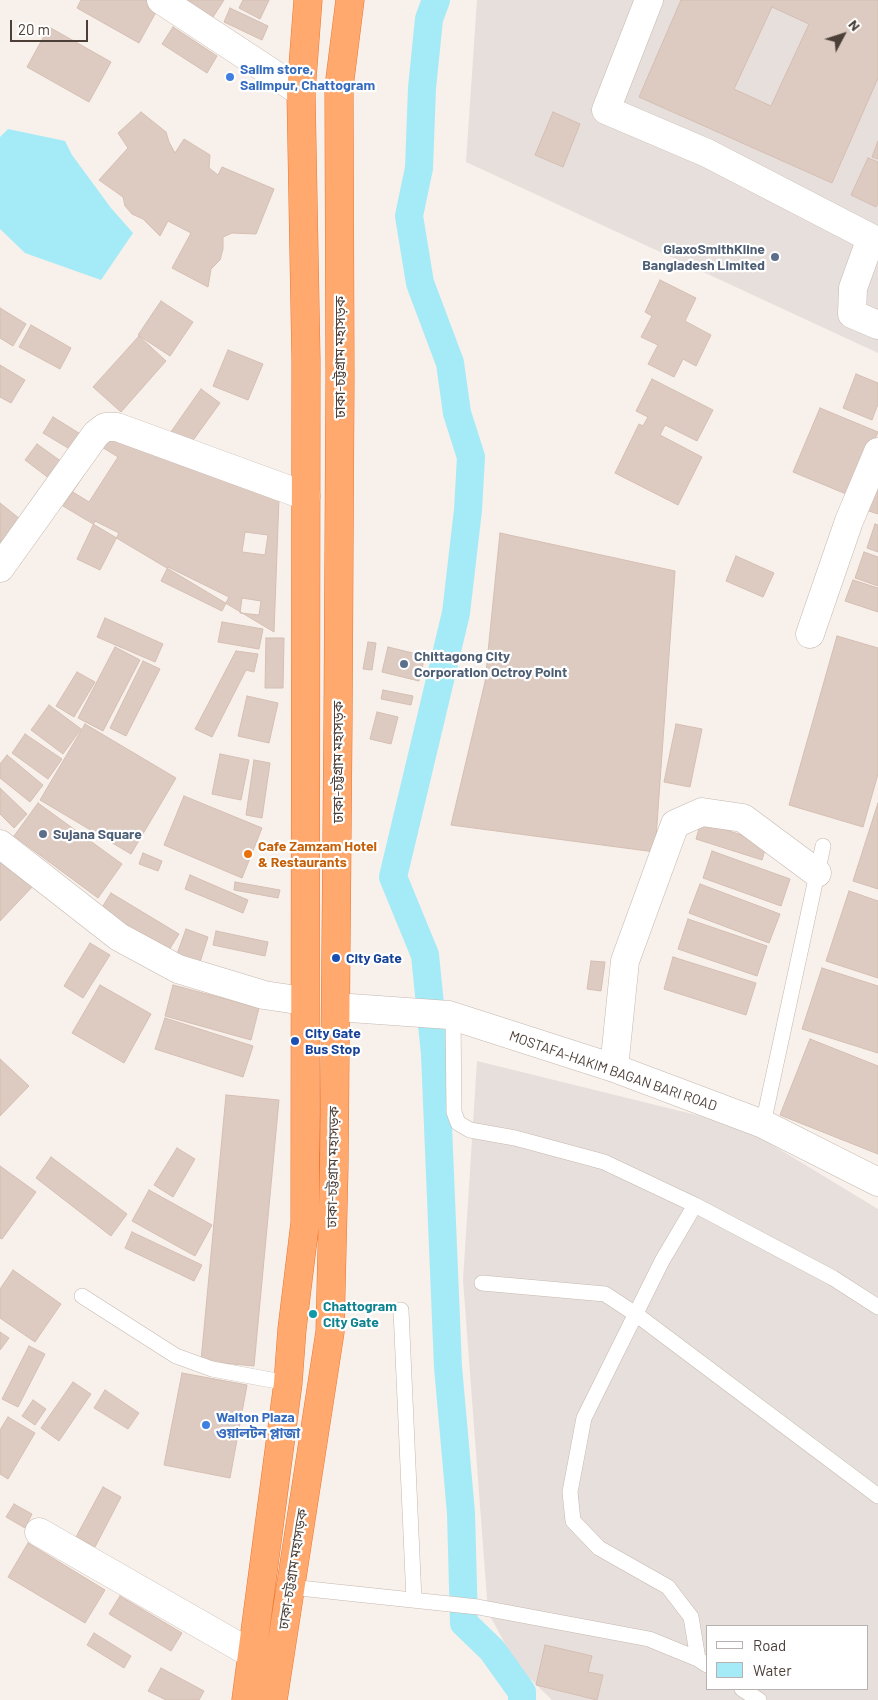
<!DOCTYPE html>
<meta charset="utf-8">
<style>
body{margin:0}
#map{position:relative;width:878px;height:1700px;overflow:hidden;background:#f7f0eb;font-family:Barlow,sans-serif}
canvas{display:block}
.legend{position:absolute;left:706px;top:1625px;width:162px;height:65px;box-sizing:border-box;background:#fff;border:1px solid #b7b2af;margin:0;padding:6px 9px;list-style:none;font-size:15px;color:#4c3f38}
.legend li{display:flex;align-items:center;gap:10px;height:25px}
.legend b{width:25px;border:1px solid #b7b2af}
.north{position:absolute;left:818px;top:10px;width:50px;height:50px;-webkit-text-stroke:4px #fff;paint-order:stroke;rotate:50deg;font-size:14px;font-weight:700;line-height:20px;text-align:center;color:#4c3f38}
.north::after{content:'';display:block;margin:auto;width:18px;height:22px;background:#4c3f38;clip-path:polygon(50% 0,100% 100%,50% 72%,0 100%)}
.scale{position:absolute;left:10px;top:20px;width:78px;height:22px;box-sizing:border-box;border:2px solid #4c3f38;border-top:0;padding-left:6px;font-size:15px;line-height:18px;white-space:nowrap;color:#4c3f38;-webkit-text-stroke:4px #fff;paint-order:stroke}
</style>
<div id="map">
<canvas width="878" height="1700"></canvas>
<ul class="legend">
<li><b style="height:6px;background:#fff"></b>Road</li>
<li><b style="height:14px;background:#a4ebf7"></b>Water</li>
</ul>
<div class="north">N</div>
<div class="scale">20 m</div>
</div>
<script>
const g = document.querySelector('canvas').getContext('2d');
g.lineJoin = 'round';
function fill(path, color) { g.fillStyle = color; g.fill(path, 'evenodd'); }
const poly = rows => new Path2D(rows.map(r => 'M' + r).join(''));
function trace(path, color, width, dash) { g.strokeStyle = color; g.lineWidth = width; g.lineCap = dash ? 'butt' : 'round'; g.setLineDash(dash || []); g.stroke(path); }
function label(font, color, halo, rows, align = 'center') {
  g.font = font + ' Barlow,"Noto Sans Bengali",sans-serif'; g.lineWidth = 4.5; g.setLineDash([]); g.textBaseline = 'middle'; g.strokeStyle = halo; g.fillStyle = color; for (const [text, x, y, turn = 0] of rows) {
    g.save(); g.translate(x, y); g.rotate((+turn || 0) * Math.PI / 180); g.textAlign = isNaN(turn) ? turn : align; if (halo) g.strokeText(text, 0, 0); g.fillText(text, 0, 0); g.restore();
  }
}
const industrial = poly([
 [477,0,878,0,878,353,466,162],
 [477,1061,741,1126,878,1209,878,1700,552,1700,517,1666,488,1612,463,1280],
 [707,1626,867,1626,867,1689,707,1689]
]);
const water = poly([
 [8,129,65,141,72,155,111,208,133,233,101,280,25,253,0,229,0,137]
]);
const canal = poly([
 [436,0,429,19,422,88,419,168,409,216,420,283,450,363,457,413,471,457,468,510,456,613,393,877,425,955,435,1054,448,1367,461,1513,464,1623,492,1650,522,1692,522,1700]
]);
const building = poly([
 [81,0,156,0,161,3,139,43,77,8,81,0],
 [183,0,224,0,213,17,183,0],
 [243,0,269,0,260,19,239,8,243,0],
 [681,0,878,0,878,78,832,183,639,97,681,0],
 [772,7,809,24,771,106,734,89,772,7],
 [230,8,268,26,262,40,224,22,230,8],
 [49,27,111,62,89,102,27,67,49,27],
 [173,27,217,56,207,73,162,44,173,27],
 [141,112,166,132,169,142,175,153,184,139,210,155,209,168,218,175,222,167,274,189,256,234,232,233,223,237,223,249,220,260,211,269,208,287,172,268,191,233,168,221,160,236,143,219,132,214,125,206,123,197,99,180,128,148,118,133,141,112],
 [553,112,580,124,563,167,535,155,553,112],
 [878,141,878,159,872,157,878,141],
 [868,158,878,162,878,203,876,207,851,195,868,158],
 [660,280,696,298,685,321,711,335,696,366,683,359,674,377,648,364,658,345,641,337,652,316,645,312,660,280],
 [161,301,193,322,170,356,138,335,161,301],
 [0,308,26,324,13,346,0,338,0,308],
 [31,325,71,348,60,369,19,347,31,325],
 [139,336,166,361,121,412,93,387,139,336],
 [228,350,263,364,248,400,213,386,228,350],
 [0,365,25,380,11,403,0,397,0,365],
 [856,374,878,383,878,404,872,420,843,408,856,374],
 [652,379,713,410,697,441,665,425,660,435,702,457,678,505,615,473,639,424,643,426,648,417,636,411,652,379],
 [201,389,220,403,186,450,168,436,201,389],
 [820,408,878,432,851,496,793,472,820,408],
 [53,417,82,435,73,451,43,433,53,417],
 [110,436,279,498,274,632,63,506,110,436],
 [37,444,62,462,50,479,25,460,37,444],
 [97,444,118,457,89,502,68,489,97,444],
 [878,478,878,514,866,510,878,478],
 [0,503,25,523,0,555,0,503],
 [95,521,119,533,100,570,77,559,95,521],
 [875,524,878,525,878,552,867,548,875,524],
 [245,532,268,535,265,555,242,552,245,532],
 [500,533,675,571,655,852,451,825,485,682,500,533],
 [864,552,878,557,878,586,855,578,864,552],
 [736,556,774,573,763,597,726,581,736,556],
 [168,567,229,597,222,611,161,581,168,567],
 [853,580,878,588,878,612,845,601,853,580],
 [242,598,261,601,259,615,240,613,242,598],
 [105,618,163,644,155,662,97,637,105,618],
 [222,622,263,629,259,649,218,642,222,622],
 [837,636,878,648,878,774,863,827,789,805,837,636],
 [266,638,284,638,283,688,265,688,266,638],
 [368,642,376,643,372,670,363,669,368,642],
 [115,647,140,660,103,731,78,718,115,647],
 [388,647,425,656,419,681,382,672,388,647],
 [236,651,258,654,254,672,246,670,212,737,195,729,236,651],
 [143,661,160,669,126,736,110,728,143,661],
 [77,672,95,682,74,717,56,706,77,672],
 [383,690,413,696,411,705,381,699,383,690],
 [247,696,278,703,269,743,238,736,247,696],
 [49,705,81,729,63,754,31,730,49,705],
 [377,712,398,717,391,744,370,739,377,712],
 [85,724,176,778,131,854,40,800,85,724],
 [676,724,702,729,690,787,664,782,676,724],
 [25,734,62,759,48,779,12,753,25,734],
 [220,754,249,760,241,800,212,794,220,754],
 [7,755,43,785,30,802,0,778,0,764,7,755],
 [254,760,270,763,262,818,246,815,254,760],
 [0,788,27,814,14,828,0,814,0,788],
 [184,796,262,828,242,878,164,845,184,796],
 [38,803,122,864,98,898,14,836,38,803],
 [878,803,878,889,853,881,878,803],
 [701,822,767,843,762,860,696,839,701,822],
 [712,851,790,879,781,906,703,878,712,851],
 [143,853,162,861,158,871,139,864,143,853],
 [0,854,33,886,0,921,0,854],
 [190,875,248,900,243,913,185,889,190,875],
 [235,882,280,890,278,898,234,890,235,882],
 [700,884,780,914,769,943,689,913,700,884],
 [849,891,878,901,878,978,826,961,849,891],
 [111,893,179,934,169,950,101,909,111,893],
 [688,919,767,946,757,976,678,949,688,919],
 [186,929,208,937,200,962,177,954,186,929],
 [216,931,268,942,265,956,213,945,216,931],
 [90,943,110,955,83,998,64,986,90,943],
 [673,957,756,983,746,1015,664,989,673,957],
 [591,961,605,962,601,991,587,989,591,961],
 [822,968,878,986,878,1053,802,1029,822,968],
 [100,985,151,1014,124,1063,72,1033,100,985],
 [173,985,259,1008,251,1040,165,1016,173,985],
 [165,1018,253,1046,243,1077,155,1049,165,1018],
 [810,1039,878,1066,878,1154,780,1115,810,1039],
 [0,1059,29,1086,0,1116,0,1059],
 [226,1095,279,1100,254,1366,201,1361,226,1095],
 [177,1148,195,1159,173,1197,154,1185,177,1148],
 [51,1157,127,1214,111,1236,36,1178,51,1157],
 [0,1166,36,1192,2,1239,0,1238,0,1166],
 [149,1190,212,1225,195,1256,132,1221,149,1190],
 [132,1232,202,1265,194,1281,125,1248,132,1232],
 [13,1270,61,1304,35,1342,0,1318,0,1289,13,1270],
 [0,1332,9,1338,0,1350,0,1332],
 [29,1346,45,1354,18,1407,2,1399,29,1346],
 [182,1373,247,1385,230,1478,164,1465,182,1373],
 [73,1382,91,1394,59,1441,41,1428,73,1382],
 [105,1390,139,1413,128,1429,94,1408,105,1390],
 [33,1400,46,1409,35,1425,22,1416,33,1400],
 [8,1417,35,1433,8,1479,0,1474,0,1430,8,1417],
 [103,1487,121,1497,95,1547,76,1537,103,1487],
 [14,1504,32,1514,25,1528,6,1517,14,1504],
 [28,1543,105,1590,85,1623,8,1577,28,1543],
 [120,1596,182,1633,171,1651,109,1614,120,1596],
 [94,1633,131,1656,124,1668,87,1645,94,1633],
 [545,1645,592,1656,588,1672,603,1675,597,1700,536,1685,545,1645],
 [161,1668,204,1691,199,1700,166,1700,148,1691,161,1668]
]);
const lane = poly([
 [453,1016,454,1112,458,1123,470,1130,515,1138,604,1162,695,1205,833,1278,878,1307],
 [763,1124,823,846],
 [695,1205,662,1261,584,1418,570,1492,573,1521,599,1548,668,1587,691,1617,698,1659,707,1665],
 [482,1283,605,1294,637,1315,878,1496],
 [82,1296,176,1356,212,1369,288,1383],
 [401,1310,414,1600],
 [290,1587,478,1607,649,1639,698,1659],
 [742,1689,759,1700]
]);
const street = poly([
 [161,0,301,92],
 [649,0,606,110,707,153,871,238,853,288,852,314,878,325],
 [0,568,96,434,105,427,117,427,306,496],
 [810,634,849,521,878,452],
 [0,844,119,937,178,969,264,995,304,1001],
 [336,1007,449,1015,614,1068,763,1124,878,1182],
 [614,1068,625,961,675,824,702,812,743,818,817,873],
 [39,1532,252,1654]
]);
const highway = poly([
 [246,1700,288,1383,292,1329,305,1223,306,360,301,92,308,0],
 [273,1700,330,1332,334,1167,338,723,340,377,339,87,350,0]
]);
const markers = [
 [230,77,5,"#3f7fe0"],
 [775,257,5,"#5c6f8a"],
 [404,664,5,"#5c6f8a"],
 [43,834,5,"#5c6f8a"],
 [248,854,5,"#e8710a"],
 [336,958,5,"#1a4fb4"],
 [295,1041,5,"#1a4fb4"],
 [313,1314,5,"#0f9aa8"],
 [206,1425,5,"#3f7fe0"]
];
const shopNames = [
 ["Salim store,",240,69],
 ["Salimpur, Chattogram",240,85],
 ["Walton Plaza",216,1417],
 ["ওয়ালটন প্লাজা",216,1433]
];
const serviceNames = [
 ["GlaxoSmithKline",765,249,"right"],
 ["Bangladesh Limited",765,265,"right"],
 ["Chittagong City",414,656],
 ["Corporation Octroy Point",414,672],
 ["Sujana Square",53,834]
];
const streetNames = [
 ["ঢাকা-চট্টগ্রাম মহাসড়ক",340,357,-90],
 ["ঢাকা-চট্টগ্রাম মহাসড়ক",338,762,-90],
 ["MOSTAFA-HAKIM BAGAN BARI ROAD",613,1071,19],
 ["ঢাকা-চট্টগ্রাম মহাসড়ক",333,1167,-89],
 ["ঢাকা-চট্টগ্রাম মহাসড়ক",293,1569,-81]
];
const foodNames = [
 ["Cafe Zamzam Hotel",258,846],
 ["& Restaurants",258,862]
];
const transitNames = [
 ["City Gate",346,958],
 ["City Gate",305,1033],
 ["Bus Stop",305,1049]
];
const cultureNames = [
 ["Chattogram",323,1306],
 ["City Gate",323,1322]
];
fill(industrial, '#e7dfdc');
fill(water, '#a4ebf7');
trace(canal, '#a4ebf7', 28);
fill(building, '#ddcbc2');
trace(building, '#d5beb2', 1);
trace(lane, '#c6b8af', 16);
trace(street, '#c6b8af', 29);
trace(highway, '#ec7630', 29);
trace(lane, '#fff', 15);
trace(street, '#fff', 28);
trace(highway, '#ffa96e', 28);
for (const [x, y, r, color] of markers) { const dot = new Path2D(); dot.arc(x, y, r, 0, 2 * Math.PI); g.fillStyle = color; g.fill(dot); trace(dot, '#fff', 2); }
label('bold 14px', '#366cbe', '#fff', shopNames, 'left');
label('bold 14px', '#4e5e75', '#fff', serviceNames, 'left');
label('14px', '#4c3f38', '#fff', streetNames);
label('bold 14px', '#c56008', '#fff', foodNames, 'left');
label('bold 14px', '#164399', '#fff', transitNames, 'left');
label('bold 14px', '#0d838f', '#fff', cultureNames, 'left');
</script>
